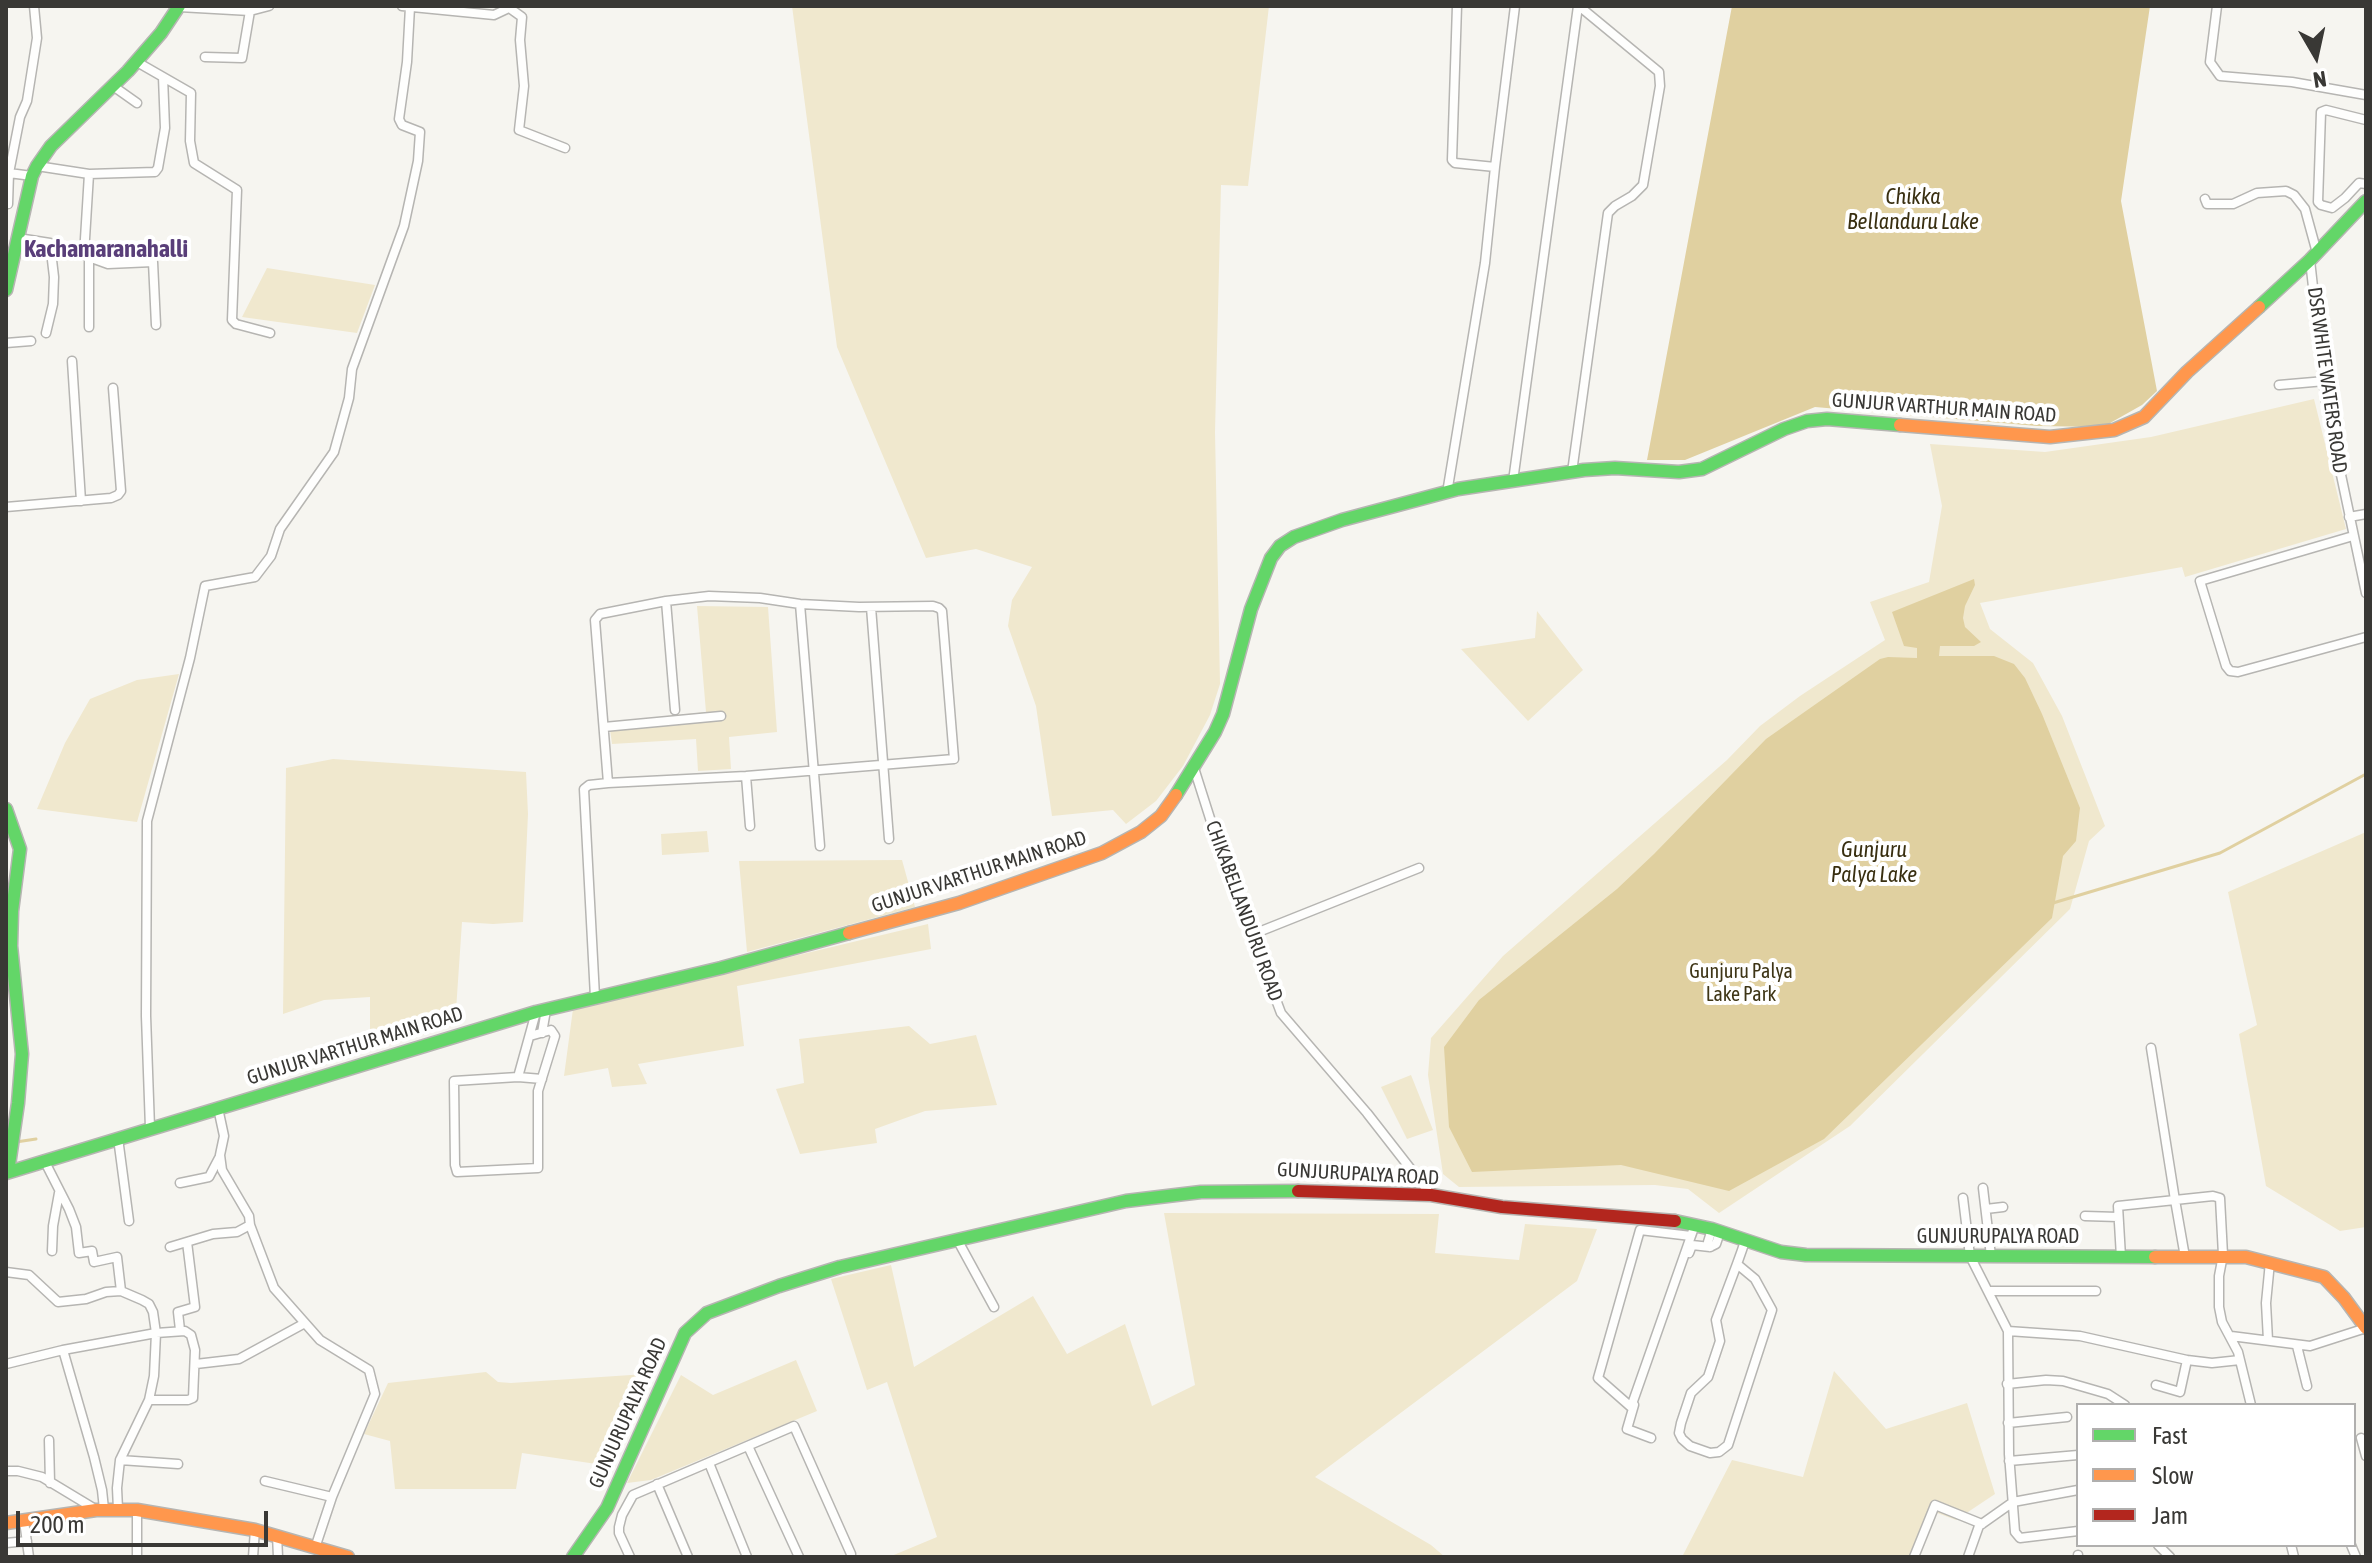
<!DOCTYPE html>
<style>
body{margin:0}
#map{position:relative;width:2372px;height:1563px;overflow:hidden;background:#f6f5f0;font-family:"Asap Condensed",sans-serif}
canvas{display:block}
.frame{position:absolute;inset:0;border:8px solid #393835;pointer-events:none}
.legend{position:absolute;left:2076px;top:1403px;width:280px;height:144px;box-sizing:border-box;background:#fff;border:2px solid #b0afae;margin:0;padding:10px 14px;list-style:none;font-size:24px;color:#393835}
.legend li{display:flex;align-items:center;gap:16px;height:40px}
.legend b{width:40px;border:2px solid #b0afae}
.north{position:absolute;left:2276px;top:16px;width:80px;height:80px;-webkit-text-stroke:6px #fff;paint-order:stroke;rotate:171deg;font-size:22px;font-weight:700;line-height:32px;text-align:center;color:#393835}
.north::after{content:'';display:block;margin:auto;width:28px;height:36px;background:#393835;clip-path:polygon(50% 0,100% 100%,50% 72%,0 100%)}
.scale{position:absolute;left:16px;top:1511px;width:252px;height:36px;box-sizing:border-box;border:4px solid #393835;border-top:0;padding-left:10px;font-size:24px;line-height:28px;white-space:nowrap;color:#393835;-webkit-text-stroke:6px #fff;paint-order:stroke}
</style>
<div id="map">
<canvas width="2372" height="1563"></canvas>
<div class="frame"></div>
<ul class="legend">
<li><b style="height:10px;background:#63d668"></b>Fast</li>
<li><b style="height:10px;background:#ff974d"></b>Slow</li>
<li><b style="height:10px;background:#b3261e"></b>Jam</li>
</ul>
<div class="north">N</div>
<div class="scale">200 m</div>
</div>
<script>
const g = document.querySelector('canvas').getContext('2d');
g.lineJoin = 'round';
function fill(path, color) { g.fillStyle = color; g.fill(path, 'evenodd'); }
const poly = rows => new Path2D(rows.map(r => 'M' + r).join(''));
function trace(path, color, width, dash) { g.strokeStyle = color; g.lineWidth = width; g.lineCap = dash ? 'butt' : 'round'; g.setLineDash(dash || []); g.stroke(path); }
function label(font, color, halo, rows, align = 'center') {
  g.font = font + ' "Asap Condensed",sans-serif'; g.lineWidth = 8; g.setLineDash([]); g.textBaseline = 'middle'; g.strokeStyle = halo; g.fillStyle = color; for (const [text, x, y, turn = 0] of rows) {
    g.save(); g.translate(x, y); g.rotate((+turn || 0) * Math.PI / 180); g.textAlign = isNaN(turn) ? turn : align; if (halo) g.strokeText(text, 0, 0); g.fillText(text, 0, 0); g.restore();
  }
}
const green = poly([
 [792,6,1269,6,1248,186,1221,185,1215,432,1220,684,1210,715,1183,766,1156,801,1126,824,1113,810,1052,816,1036,706,1008,626,1012,600,1032,567,976,549,926,558,837,347],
 [267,268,375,285,357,333,242,317],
 [2314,399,2346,529,2185,577,2182,567,1980,603,1990,629,2033,663,2062,716,2105,826,2089,841,2070,909,1850,1126,1719,1213,1688,1189,1655,1185,1459,1187,1443,1174,1428,1075,1431,1038,1503,956,1727,760,1760,726,1800,696,1885,640,1870,602,1929,582,1942,506,1930,444,2045,452,2151,437],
 [697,606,768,607,777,732,729,737,731,769,698,771,696,739,612,744,609,722,706,712],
 [1537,611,1583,670,1528,721,1461,649,1535,638],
 [179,674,137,822,37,809,65,743,90,699,137,680],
 [333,759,526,772,528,814,523,922,493,924,462,922,455,1025,370,1051,370,997,324,1000,283,1014,286,768],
 [707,831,709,852,662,855,661,834],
 [2366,832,2366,1227,2340,1231,2266,1186,2239,1034,2257,1025,2228,892],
 [902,860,915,907,747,952,739,861],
 [928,924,931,949,737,986,744,1046,638,1064,647,1084,612,1087,608,1068,564,1076,573,1009],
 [909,1026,930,1044,976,1035,997,1105,925,1111,875,1129,877,1143,800,1154,776,1089,804,1083,799,1039],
 [1411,1075,1433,1130,1407,1139,1381,1087],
 [1164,1213,1439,1214,1435,1253,1519,1260,1525,1224,1597,1229,1577,1281,1315,1477,1431,1545,1445,1557,889,1557,937,1537,887,1382,867,1390,831,1279,891,1265,914,1367,1033,1296,1067,1354,1125,1324,1152,1406,1195,1385],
 [796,1360,817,1411,651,1480,627,1483,681,1375,713,1395],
 [1834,1371,1886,1429,1967,1403,1995,1494,1956,1520,1932,1511,1914,1557,1682,1557,1732,1460,1803,1477],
 [486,1372,498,1382,511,1383,646,1374,610,1466,522,1453,516,1489,395,1489,390,1441,364,1434,388,1383]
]);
const water = poly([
 [1732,6,2150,6,2121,201,2157,391,2142,405,2103,427,2037,426,1815,407,1685,460,1647,460],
 [1974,579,1975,585,1965,606,1963,618,1965,627,1981,642,1974,646,1940,646,1939,656,1994,656,2014,664,2025,678,2042,714,2080,808,2076,841,2063,856,2052,918,1824,1139,1729,1191,1621,1165,1472,1172,1449,1127,1444,1047,1479,1000,1617,889,1654,854,1766,739,1880,659,1888,657,1917,658,1917,648,1904,646,1892,612]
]);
const stream = poly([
 [2053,903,2220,853,2366,774],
 [16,1142,36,1139]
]);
const street = poly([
 [402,6,494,15,511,7],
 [1457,6,1452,160,1455,163,1495,167],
 [2217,6,2210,62,2220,76,2292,82,2366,95],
 [179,7,250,11,269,6],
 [508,7,522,17,520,40,524,86,519,130,565,148],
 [205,57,242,58,250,11],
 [137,62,191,93,190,141,194,163,237,190,232,320,236,324,270,333],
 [113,86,137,103],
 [2366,120,2326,110,2321,112,2318,202,2321,205,2332,208,2345,198,2359,183,2366,184],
 [37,166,89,174,155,172,158,168,165,128,163,77],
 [9,173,32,176],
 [2205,199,2207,204,2233,204,2257,193,2286,191,2294,195,2305,209,2317,253],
 [8,204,9,173,20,117,27,101,37,38,34,6],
 [18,238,50,243,108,264,153,262,156,325],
 [84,255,89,174],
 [89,258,89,327],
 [2310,260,2326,404,2366,593],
 [46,333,53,304,54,277,50,243],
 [6,343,31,341],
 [72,361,81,501],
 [2279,385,2325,381],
 [1572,472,1608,213,1615,206,1632,196,1643,185,1660,86,1659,72,1579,6],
 [1513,481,1578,6],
 [1447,493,1485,263,1495,167,1515,6],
 [6,507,111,498,118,495,121,491,113,388],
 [2349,517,2366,514],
 [2353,536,2200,581,2226,666,2230,671,2238,672,2366,637],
 [666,601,675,710],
 [800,604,820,846],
 [871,607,889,839],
 [604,727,721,716],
 [1194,768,1221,853,1281,1013,1367,1113,1431,1195],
 [746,776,750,826],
 [1251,935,1419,868],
 [595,997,584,789,589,785,608,783,746,776,954,759,942,611,939,608,933,606,859,607,800,604,760,598,709,596,666,601,600,614,595,620,608,783],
 [542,1033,546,1010],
 [530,1036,551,1030,555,1036,538,1091,538,1168,457,1172,455,1165,454,1081,518,1077,536,1012],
 [2151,1048,2175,1200,2213,1196,2220,1198,2223,1255,2219,1276,2219,1307,2222,1322,2238,1352,2251,1405],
 [518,1077,542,1079],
 [150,1128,146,1016,147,821,190,658,205,586,255,577,271,556,280,529,334,452,349,398,352,369,404,226,418,161,420,132,402,125,399,119,407,62,410,7],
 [118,1138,129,1221],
 [44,1160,69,1209,76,1227,79,1253,92,1251,94,1262,117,1257,121,1291],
 [180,1183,209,1177,219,1158],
 [1983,1188,1991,1256],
 [1963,1198,1970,1256,2008,1331,2009,1454,2015,1532,2020,1538,2078,1531],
 [1986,1209,2003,1207],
 [2085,1216,2118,1217],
 [250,1225,274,1288,320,1340,369,1370,375,1394,332,1497,315,1548],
 [1712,1229,1708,1242,1710,1247,1716,1244,1720,1232],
 [1691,1236,1631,1407,1598,1378,1640,1230,1691,1236,1695,1225],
 [958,1241,994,1307],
 [170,1247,213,1234,237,1232,250,1225,249,1216,222,1170,220,1155,224,1136,218,1108],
 [52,1251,53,1226,59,1193],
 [1689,1253,1692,1245,1710,1247],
 [2121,1257,2118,1206,2175,1200,2185,1257],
 [1737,1264,1755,1279,1772,1310,1728,1445,1719,1452,1710,1453,1690,1446,1682,1439,1679,1433,1681,1423,1691,1393,1708,1377,1720,1341,1716,1320,1737,1264,1742,1250,1745,1241],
 [6,1272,29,1275,58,1302,86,1299,106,1292,121,1291,142,1300,149,1304,153,1312,156,1333,154,1376,149,1400,120,1460,117,1488,118,1509],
 [1989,1291,2096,1291],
 [180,1330,178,1312,195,1307,187,1242],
 [2008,1331,2080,1336,2187,1360,2212,1363,2240,1360],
 [2231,1336,2310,1346,2366,1328],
 [2268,1340,2266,1303,2270,1262],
 [2297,1346,2307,1386],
 [63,1350,156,1333,185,1331,191,1335,195,1350,193,1398,188,1400,149,1400],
 [6,1364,63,1350,94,1457,102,1490,104,1509],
 [196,1364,239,1359,305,1323],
 [2007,1384,2046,1380,2063,1381,2108,1394,2125,1405],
 [2156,1385,2180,1392,2187,1360],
 [1634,1405,1627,1429,1651,1438],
 [2008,1423,2067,1417],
 [2361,1438,2366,1456],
 [49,1440,50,1483],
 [748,1446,799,1557],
 [120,1460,178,1464],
 [2009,1461,2078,1455],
 [709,1463,747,1557],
 [6,1471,18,1471,42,1477,95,1509],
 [265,1481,332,1497],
 [657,1484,688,1557],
 [137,1510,137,1557],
 [24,1521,29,1557],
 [277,1535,278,1557],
 [6,1543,27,1541],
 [2158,1545,2170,1557],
 [2291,1545,2294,1557],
 [2351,1545,2356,1557],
 [2078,1555,2078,1557],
 [253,1557,255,1530],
 [630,1557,619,1533,619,1527,622,1515,633,1495,794,1426,851,1554],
 [1914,1557,1935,1505,1982,1524],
 [1968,1557,1979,1526,2013,1502,2078,1490]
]);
const fast = poly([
 [6,290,32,176,37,166,51,146,128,71,161,33,179,6],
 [2259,307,2310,260,2366,201],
 [1176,795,1215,732,1223,714,1251,609,1271,558,1280,546,1294,537,1342,520,1458,489,1584,470,1615,468,1679,472,1702,469,1784,429,1807,421,1827,419,1900,425],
 [6,809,20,849,12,911,11,946,22,1054,18,1103,8,1172],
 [6,1173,536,1012,721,968,849,933],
 [1675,1221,1712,1229,1781,1252,1806,1255,2155,1257],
 [573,1557,607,1508,685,1333,707,1313,779,1286,840,1267,1126,1201,1201,1192,1298,1191]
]);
const slow = poly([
 [1900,425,2050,437,2114,430,2144,417,2187,372,2259,307],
 [849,933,959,903,1102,853,1141,832,1161,816,1176,795],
 [2155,1257,2246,1257,2324,1277,2344,1298,2366,1328],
 [6,1523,96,1510,137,1510,255,1530,348,1557]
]);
const jam = poly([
 [1298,1191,1431,1195,1502,1207,1675,1221]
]);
const streetNames = [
 ["DSR WHITE WATERS ROAD",2327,380,82],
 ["GUNJUR VARTHUR MAIN ROAD",1944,408,4],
 ["GUNJUR VARTHUR MAIN ROAD",979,872,-18],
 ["CHIKABELLANDURU ROAD",1244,911,70],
 ["GUNJUR VARTHUR MAIN ROAD",355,1046,-17],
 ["GUNJURUPALYA ROAD",1358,1174,3],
 ["GUNJURUPALYA ROAD",1998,1237],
 ["GUNJURUPALYA ROAD",628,1413,-66]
];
const parkNames = [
 ["Gunjuru Palya",1741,972],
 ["Lake Park",1741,995]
];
const waterNames = [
 ["Chikka",1913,197],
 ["Bellanduru Lake",1913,222],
 ["Gunjuru",1874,850],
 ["Palya Lake",1874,875]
];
const quarterNames = [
 ["Kachamaranahalli",106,249]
];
fill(green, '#f0e8ce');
fill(water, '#e0d0a0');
trace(stream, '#e0d0a0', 3);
trace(street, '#b6b5b2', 11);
trace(fast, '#b6b5b2', 15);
trace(slow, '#b6b5b2', 15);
trace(jam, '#b6b5b2', 15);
trace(street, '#fefefd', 8);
trace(fast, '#63d668', 12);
trace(slow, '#ff974d', 12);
trace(jam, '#b3261e', 12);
label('20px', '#393835', '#fff', streetNames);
label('20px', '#3e3516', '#fff', parkNames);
label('italic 22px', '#392f11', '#fff', waterNames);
label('bold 24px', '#593e79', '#fff', quarterNames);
</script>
